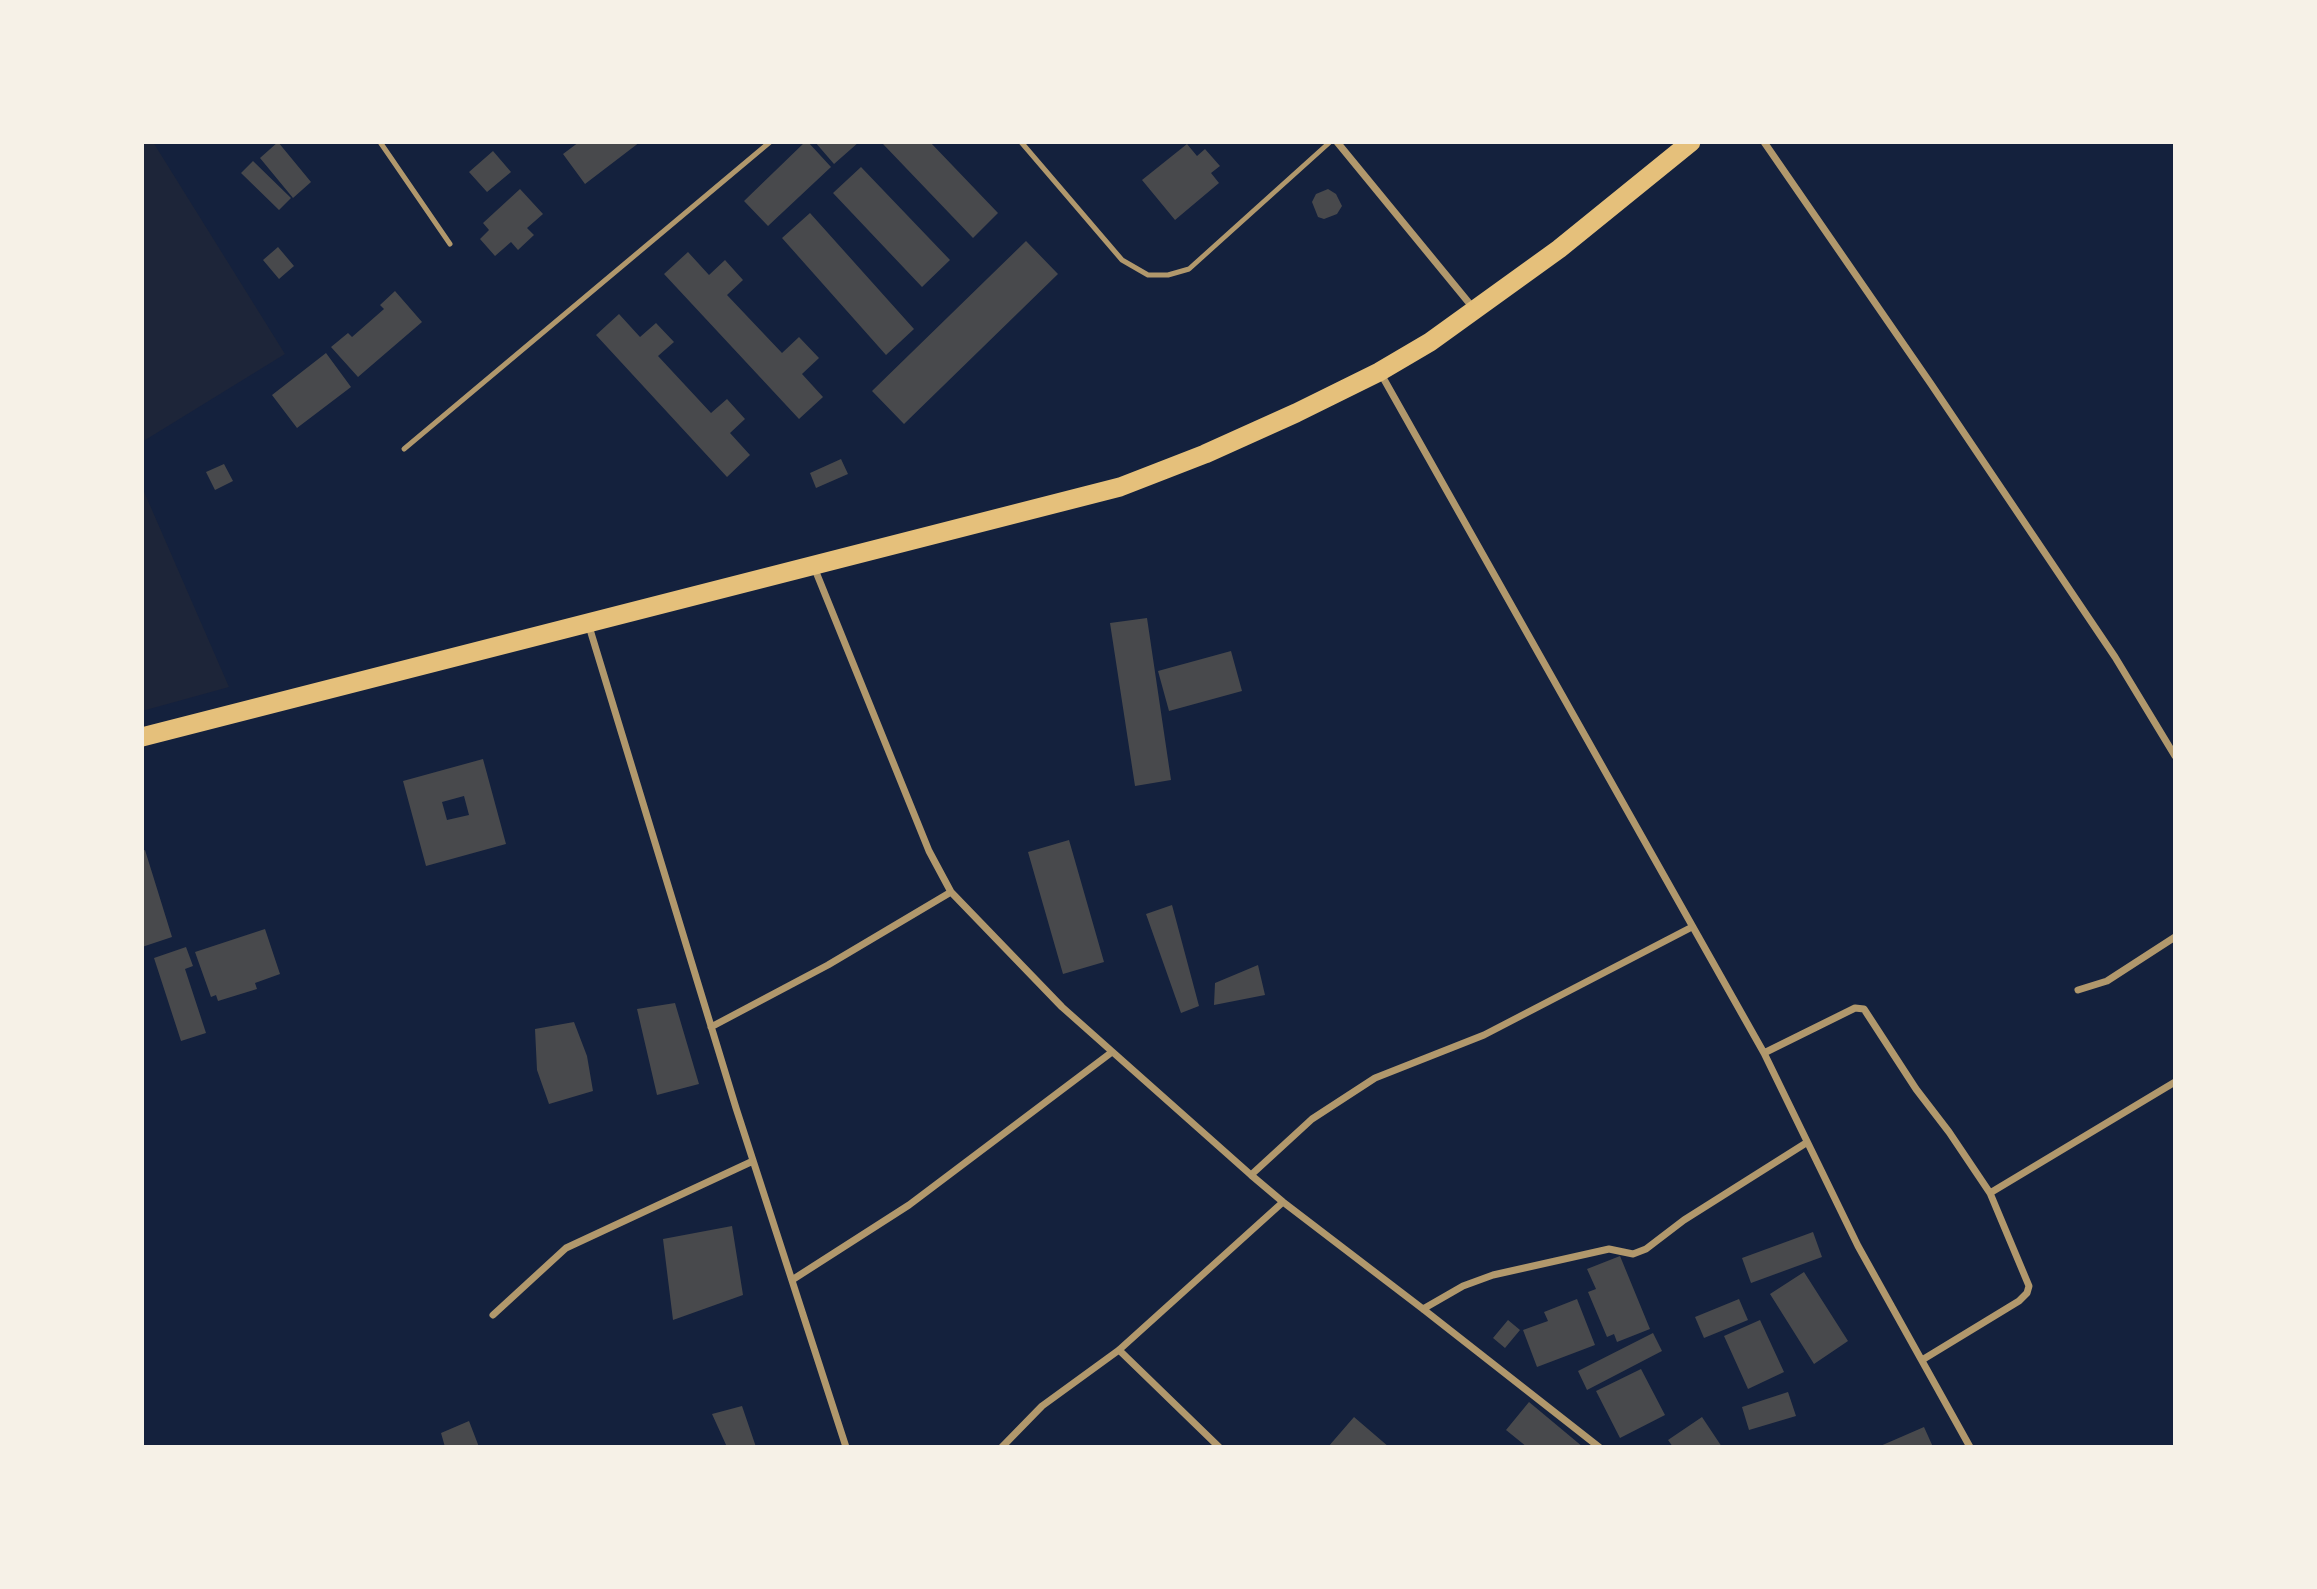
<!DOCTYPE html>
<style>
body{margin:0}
#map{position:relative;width:2317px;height:1589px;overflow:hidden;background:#14213d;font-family:Commissioner,sans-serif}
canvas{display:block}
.frame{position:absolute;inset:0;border:144px solid #f6f1e7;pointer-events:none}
</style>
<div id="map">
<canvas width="2317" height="1589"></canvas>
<div class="frame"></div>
</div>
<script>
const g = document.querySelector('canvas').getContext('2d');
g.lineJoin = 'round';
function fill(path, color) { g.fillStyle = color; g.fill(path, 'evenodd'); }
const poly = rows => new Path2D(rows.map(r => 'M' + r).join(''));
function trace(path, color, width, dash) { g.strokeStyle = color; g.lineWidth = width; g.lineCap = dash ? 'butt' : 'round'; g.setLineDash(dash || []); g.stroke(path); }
const green = poly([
 [142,142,153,142,285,354,142,442],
 [142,487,229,687,142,711]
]);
const building = poly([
 [278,142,311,182,293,198,260,158],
 [579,142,640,142,585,184,563,154],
 [805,142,808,142,831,167,768,226,744,201],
 [815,142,859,142,834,164],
 [885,142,930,142,998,213,973,238,883,144],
 [1187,144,1197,156,1205,149,1220,166,1211,173,1219,183,1175,220,1142,180],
 [493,151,511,172,487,192,469,172],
 [253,161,291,198,279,210,241,173],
 [861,167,950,260,922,287,833,193],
 [520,189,543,214,527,228,534,235,518,250,511,242,495,256,480,239,489,230,483,223],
 [1328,189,1336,194,1342,206,1337,214,1324,219,1318,217,1312,202,1316,194],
 [810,213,914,329,886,355,782,238],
 [1026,241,1058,274,904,424,872,391],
 [278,247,294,266,279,279,263,260],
 [688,252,709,275,725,260,743,280,727,295,782,353,799,337,819,358,802,374,823,397,799,419,664,274],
 [395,291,422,322,358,377,331,347,348,333,352,337,384,309,380,305],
 [619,314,640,337,656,323,674,342,658,356,711,413,727,399,745,419,730,433,750,455,727,477,596,335],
 [326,353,351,387,297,428,272,395],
 [841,459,848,474,816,488,810,473],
 [224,464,233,481,215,490,206,472],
 [1147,618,1171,780,1135,786,1110,623],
 [1231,651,1242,691,1169,711,1158,671],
 [483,759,506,844,426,866,403,781],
 [464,796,469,815,447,820,442,802],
 [1069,840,1104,962,1063,974,1028,852],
 [145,850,172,937,142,947,142,851],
 [1172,905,1199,1006,1181,1013,1146,914],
 [265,929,280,974,255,983,257,989,218,1001,216,995,211,997,195,952],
 [186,947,193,966,185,969,206,1033,181,1041,154,958],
 [1258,965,1265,995,1214,1005,1215,983],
 [675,1003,699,1084,657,1095,637,1009],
 [574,1022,587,1056,593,1091,549,1104,537,1070,535,1029],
 [732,1226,743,1295,673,1320,663,1239],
 [1813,1232,1822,1257,1751,1283,1742,1258],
 [1620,1256,1650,1329,1617,1342,1614,1334,1607,1337,1588,1292,1596,1289,1587,1269],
 [1804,1272,1848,1341,1814,1364,1770,1294],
 [1577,1299,1595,1345,1537,1367,1523,1330,1548,1321,1544,1312],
 [1739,1299,1748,1320,1704,1338,1695,1317],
 [1508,1320,1520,1330,1505,1348,1493,1338],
 [1760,1320,1784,1372,1748,1389,1724,1336],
 [1653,1333,1662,1351,1587,1390,1578,1371],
 [1641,1369,1665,1415,1620,1438,1596,1391],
 [1788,1392,1796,1416,1749,1430,1742,1407],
 [1529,1402,1583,1447,1527,1447,1506,1430],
 [742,1406,756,1447,727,1447,712,1414],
 [1354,1417,1389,1447,1328,1447],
 [1702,1417,1722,1447,1673,1447,1668,1440],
 [469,1421,479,1447,445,1447,441,1433],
 [1924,1427,1933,1447,1878,1447]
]);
const service = poly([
 [380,142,450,244],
 [1021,142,1122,260,1148,275,1168,275,1189,269,1330,142],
 [404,449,770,142]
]);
const minor = poly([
 [1337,142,1474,309],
 [1764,142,1931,384,2115,657,2175,756],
 [1381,374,1764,1053,1858,1246,1970,1447],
 [814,567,929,851,951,892,1062,1007,1251,1175,1283,1202,1423,1309,1599,1447],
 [588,623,736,1108,846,1447],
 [2078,990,2107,981,2175,937],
 [711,1027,828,965,951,892],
 [1764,1053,1855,1008,1864,1009,1916,1089,1949,1132,1990,1193,2029,1286,2027,1293,2019,1301,1922,1360],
 [1251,1175,1312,1119,1375,1078,1484,1035,1692,927],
 [1990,1193,2175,1082],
 [792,1280,909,1205,1112,1052],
 [1423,1309,1463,1286,1493,1275,1609,1249,1633,1254,1646,1249,1684,1220,1806,1143],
 [493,1315,566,1248,753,1161],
 [1119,1350,1219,1447],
 [1002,1447,1042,1406,1119,1350,1283,1202]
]);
const trunk = poly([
 [142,737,1120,487,1205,454,1296,413,1379,372,1430,342,1559,249,1691,142]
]);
fill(green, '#1d2539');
fill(building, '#48494c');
trace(service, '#b1986c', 5);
trace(minor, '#b1986c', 7);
trace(trunk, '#e5c07b', 19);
</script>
